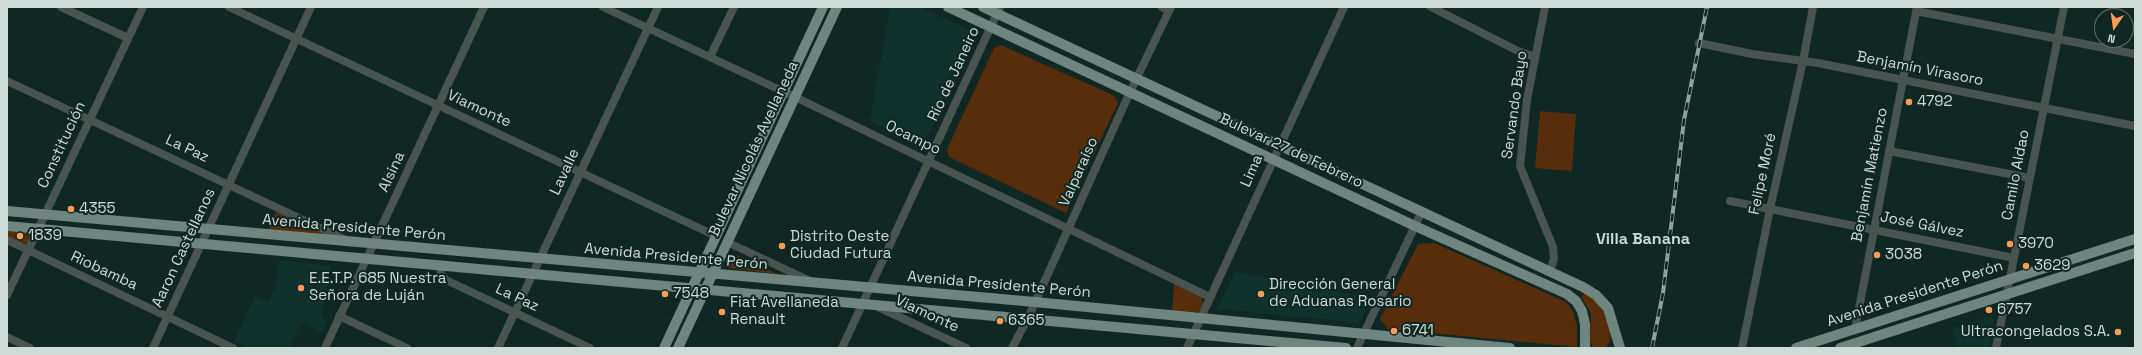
<!DOCTYPE html>
<meta charset="utf-8">
<style>
body{margin:0}
#map{position:relative;width:2142px;height:355px;overflow:hidden;background:#102823;font-family:"Space Grotesk",sans-serif}
canvas{display:block}
.frame{position:absolute;inset:0;border:8px solid #cedcd8;pointer-events:none}
.north{position:absolute;left:2094px;top:8px;width:40px;height:40px;box-sizing:border-box;background:#102823;border:1px solid #5c706b;border-radius:50%;rotate:193deg;font-size:11px;font-weight:700;line-height:16px;text-align:center;color:#cedcd8}
.north::after{content:'';display:block;margin:auto;width:14px;height:18px;background:#fd9d55;clip-path:polygon(50% 0,100% 100%,50% 72%,0 100%)}
</style>
<div id="map">
<canvas width="2142" height="355"></canvas>
<div class="frame"></div>
<div class="north">N</div>
</div>
<script>
const g = document.querySelector('canvas').getContext('2d');
g.lineJoin = 'round';
function fill(path, color) { g.fillStyle = color; g.fill(path, 'evenodd'); }
const poly = rows => new Path2D(rows.map(r => 'M' + r).join(''));
function trace(path, color, width, dash) { g.strokeStyle = color; g.lineWidth = width; g.lineCap = dash ? 'butt' : 'round'; g.setLineDash(dash || []); g.stroke(path); }
function label(font, color, halo, rows, align = 'center') {
  g.font = font + ' "Space Grotesk",sans-serif'; g.lineWidth = 4; g.setLineDash([]); g.textBaseline = 'middle'; g.strokeStyle = halo; g.fillStyle = color; for (const [text, x, y, turn = 0] of rows) {
    g.save(); g.translate(x, y); g.rotate((+turn || 0) * Math.PI / 180); g.textAlign = isNaN(turn) ? turn : align; if (halo) g.strokeText(text, 0, 0); g.fillText(text, 0, 0); g.restore();
  }
}
const built = poly([
 [890,7,920,7,971,31,974,38,923,146,870,121],
 [279,260,331,266,321,317,328,320,322,332,301,323,289,348,250,348,234,341,255,296,268,302,274,289,276,289],
 [1235,272,1319,288,1371,298,1361,320,1358,323,1217,309],
 [1990,316,1994,321,1989,348,1959,348,1952,329,1965,325,1967,333,1973,332,1970,323]
]);
const green = poly([
 [1001,45,1115,96,1118,103,1066,213,949,157,947,150,949,145,994,48],
 [1540,111,1576,114,1572,171,1535,168],
 [277,210,331,236,268,231],
 [7,231,29,233,32,236,27,245,7,237],
 [1434,243,1566,302,1573,311,1577,326,1577,347,1388,329,1380,319,1418,244],
 [736,255,744,258,777,274,729,268,727,264,730,259],
 [1174,282,1202,297,1203,304,1199,311,1194,313,1172,311],
 [1586,292,1604,310,1611,330,1610,341,1605,348,1593,347,1590,341,1591,313,1581,297]
]);
const minor = poly([
 [61,7,128,38],
 [229,7,716,236],
 [603,7,795,97,1210,297],
 [1162,7,1169,11],
 [1431,7,1518,51,1535,57],
 [1545,7,1527,100,1520,166,1553,247,1554,259,1550,271],
 [1916,11,2135,54],
 [1699,43,1752,54,1818,63,2135,126],
 [710,57,734,7],
 [7,81,346,240],
 [1889,151,2030,178],
 [1730,201,2014,258],
 [7,240,233,348],
 [727,242,808,280],
 [440,266,441,274,446,280,590,348],
 [7,295,143,7],
 [878,307,966,348],
 [339,316,407,348],
 [1855,329,1917,7],
 [7,337,30,348],
 [153,348,311,7],
 [325,348,484,7],
 [498,348,658,7],
 [842,348,1000,7],
 [1012,348,1028,318,1130,92,1171,7],
 [1187,348,1344,7],
 [1357,348,1422,211],
 [1742,348,1770,209,1803,61,1813,7],
 [1996,348,2064,7]
]);
const major = poly([
 [948,7,1415,226,1567,294,1576,301,1582,311,1585,324,1585,348],
 [983,7,1583,287,1596,295,1608,308,1620,348],
 [7,211,1035,302,1510,348],
 [7,226,1346,348],
 [664,348,823,7],
 [678,348,837,7],
 [1796,348,2135,239],
 [1840,348,2135,253]
]);
const rail = poly([
 [1652,348,1663,293,1684,120,1707,7]
]);
const markers = [
 [1909,102,4,"#fd9d55"],
 [71,209,4,"#fd9d55"],
 [20,236,4,"#fd9d55"],
 [2010,244,4,"#fd9d55"],
 [782,246,4,"#fd9d55"],
 [1877,255,4,"#fd9d55"],
 [2026,266,4,"#fd9d55"],
 [301,288,4,"#fd9d55"],
 [665,294,4,"#fd9d55"],
 [1261,294,4,"#fd9d55"],
 [1989,310,4,"#fd9d55"],
 [722,312,4,"#fd9d55"],
 [1000,321,4,"#fd9d55"],
 [1394,331,4,"#fd9d55"],
 [2118,332,4,"#fd9d55"]
];
const streetNames = [
 ["Benjamín Virasoro",1920,69,11],
 ["Río de Janeiro",954,74,-65],
 ["Servando Bayo",1515,105,-82],
 ["Viamonte",479,109,25],
 ["Ocampo",913,138,26],
 ["Constitución",62,145,-65],
 ["La Paz",187,149,25],
 ["Bulevar Nicolás Avellaneda",754,149,-65],
 ["Bulevar 27 de Febrero",1291,151,25],
 ["Lima",1252,171,-66],
 ["Alsina",392,172,-65],
 ["Lavalle",565,172,-65],
 ["Valparaíso",1079,172,-66],
 ["Felipe Moré",1763,174,-78],
 ["Benjamín Matienzo",1870,175,-79],
 ["Camilo Aldao",2016,175,-79],
 ["José Gálvez",1922,225,11],
 ["Avenida Presidente Perón",354,228,5],
 ["Aaron Castellanos",184,248,-65],
 ["Avenida Presidente Perón",676,257,5],
 ["Riobamba",104,271,25],
 ["Avenida Presidente Perón",999,285,5],
 ["Avenida Presidente Perón",1915,294,-18],
 ["La Paz",517,298,25],
 ["Viamonte",927,314,25]
];
const poiNames = [
 ["4792",1917,102],
 ["4355",79,209],
 ["1839",28,236],
 ["Distrito Oeste",790,237],
 ["Ciudad Futura",790,254],
 ["3970",2018,244],
 ["3038",1885,255],
 ["3629",2034,266],
 ["E.E.T.P. 685 Nuestra",309,279],
 ["Señora de Luján",309,296],
 ["Dirección General",1269,285],
 ["de Aduanas Rosario",1269,302],
 ["7548",673,294],
 ["Fiat Avellaneda",730,303],
 ["Renault",730,320],
 ["6757",1997,310],
 ["6365",1008,321],
 ["6741",1402,331],
 ["Ultracongelados S.A.",2110,332,"right"]
];
const neighbourhoodNames = [
 ["Villa Banana",1643,240]
];
fill(built, '#10322c');
fill(green, '#572d0c');
trace(minor, '#495451', 8);
trace(major, '#6f857f', 10);
trace(rail, '#90a29d', 4);
trace(rail, '#102823', 2.5, [8]);
for (const [x, y, r, color] of markers) { const dot = new Path2D(); dot.arc(x, y, r, 0, 2 * Math.PI); g.fillStyle = color; g.fill(dot); trace(dot, '#102823', 1.5); }
label('15px', '#cedcd8', '#102823', streetNames);
label('15px', '#cedcd8', '#102823', poiNames, 'left');
label('bold 16px', '#c3ded8', '#102823', neighbourhoodNames);
</script>
